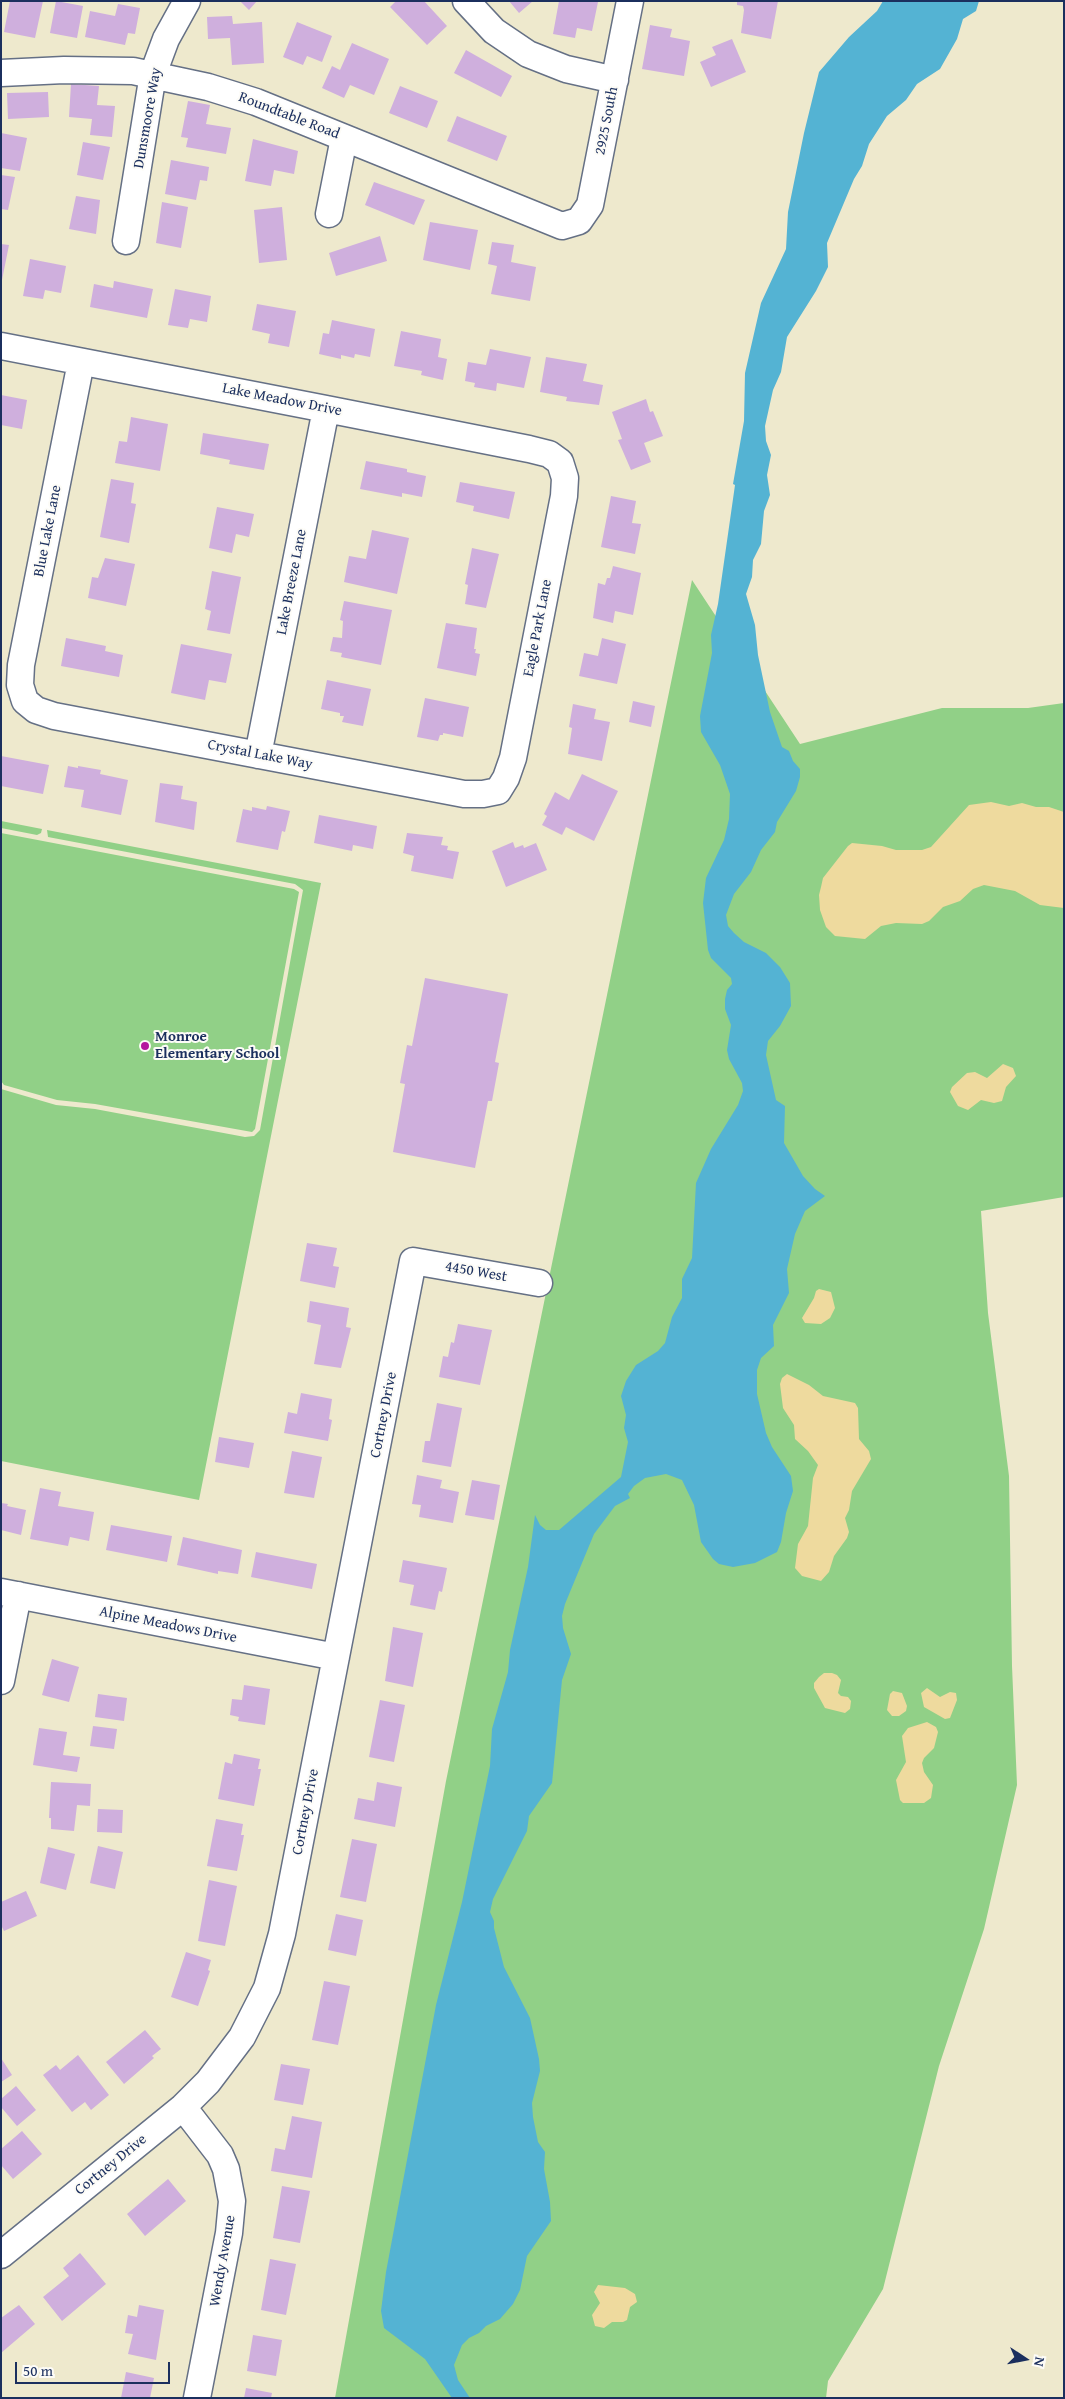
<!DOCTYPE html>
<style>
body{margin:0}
#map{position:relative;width:1065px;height:2399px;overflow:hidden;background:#eee9cd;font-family:"Gentium Book Plus",serif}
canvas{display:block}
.frame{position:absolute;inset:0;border:2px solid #1b2f5e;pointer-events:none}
.north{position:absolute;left:1000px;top:2334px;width:50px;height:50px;-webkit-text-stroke:4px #fdfcf7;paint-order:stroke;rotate:101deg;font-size:14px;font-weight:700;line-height:20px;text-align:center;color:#1b2f5e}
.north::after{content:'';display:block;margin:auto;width:18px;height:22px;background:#1b2f5e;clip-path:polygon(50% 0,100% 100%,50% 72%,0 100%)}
.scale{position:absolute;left:15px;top:2362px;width:155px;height:22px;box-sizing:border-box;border:2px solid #1b2f5e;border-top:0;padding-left:6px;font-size:15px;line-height:18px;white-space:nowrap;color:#1b2f5e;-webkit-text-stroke:4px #fdfcf7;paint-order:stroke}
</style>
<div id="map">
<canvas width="1065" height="2399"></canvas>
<div class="frame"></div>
<div class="north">N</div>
<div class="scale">50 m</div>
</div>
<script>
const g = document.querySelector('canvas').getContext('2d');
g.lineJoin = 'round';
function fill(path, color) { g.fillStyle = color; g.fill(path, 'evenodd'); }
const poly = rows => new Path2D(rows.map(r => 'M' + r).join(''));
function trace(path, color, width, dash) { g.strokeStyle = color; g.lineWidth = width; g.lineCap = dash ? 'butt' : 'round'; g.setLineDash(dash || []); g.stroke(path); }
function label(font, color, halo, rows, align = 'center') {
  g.font = font + ' "Gentium Book Plus",serif'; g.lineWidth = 4; g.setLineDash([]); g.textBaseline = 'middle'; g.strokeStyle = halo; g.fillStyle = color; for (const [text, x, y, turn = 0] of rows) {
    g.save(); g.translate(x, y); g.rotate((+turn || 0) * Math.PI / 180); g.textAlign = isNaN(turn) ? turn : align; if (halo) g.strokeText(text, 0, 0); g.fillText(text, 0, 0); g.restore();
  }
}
const green = poly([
 [692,580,800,744,942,708,1028,708,1064,703,1064,1197,981,1211,988,1313,1009,1476,1012,1666,1017,1785,984,1929,939,2066,883,2289,828,2381,826,2398,335,2398,446,1781],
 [1,821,42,829,41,833,37,835,1,828],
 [47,830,321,883,199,1500,1,1461,1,1089,56,1105,95,1109,245,1137,254,1136,260,1130,303,890,295,884,48,837],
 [1,833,294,889,299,892,255,1129,252,1132,95,1104,57,1100,4,1085,1,1081]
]);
const sand = poly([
 [991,802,1009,806,1022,803,1036,807,1049,807,1064,812,1064,908,1040,905,1015,891,984,885,973,889,960,901,943,907,929,921,922,924,896,923,881,926,865,939,835,936,826,927,820,910,819,895,821,887,823,878,848,846,852,843,882,846,896,850,922,850,931,847,969,805],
 [1003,1064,1013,1068,1016,1076,1006,1087,1002,1101,994,1103,981,1100,968,1110,958,1106,950,1092,952,1087,967,1073,975,1072,987,1078],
 [819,1289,831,1292,835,1308,830,1318,821,1324,805,1323,802,1318,814,1298,816,1291],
 [787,1374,809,1385,823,1396,855,1403,858,1408,859,1439,869,1451,871,1459,852,1491,849,1510,845,1518,849,1532,847,1538,834,1556,829,1572,821,1581,802,1576,795,1568,798,1544,808,1526,813,1478,818,1465,808,1451,795,1439,794,1425,783,1408,780,1384,782,1378],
 [832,1673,837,1675,841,1680,838,1693,841,1696,848,1697,851,1701,850,1709,845,1713,825,1708,814,1688,814,1683,819,1677,824,1673],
 [927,1688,940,1697,950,1692,956,1693,957,1700,950,1718,945,1719,924,1707,921,1693],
 [893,1691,902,1693,907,1706,906,1711,899,1716,892,1716,887,1710,890,1694],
 [927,1722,936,1727,938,1732,934,1748,924,1758,922,1763,924,1772,933,1785,931,1798,924,1803,903,1803,900,1800,896,1780,906,1762,902,1736,908,1728],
 [598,2285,625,2288,635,2294,637,2302,630,2307,627,2320,623,2322,612,2322,604,2328,595,2326,592,2315,600,2303,594,2292]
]);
const water = poly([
 [883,1,979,1,976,11,963,19,957,39,940,69,917,84,906,100,887,116,869,144,862,166,854,179,827,243,828,267,816,291,787,337,781,372,773,390,765,426,766,441,771,455,767,475,770,495,764,511,761,544,753,560,752,577,746,594,755,625,758,655,770,712,782,747,789,751,793,761,800,769,800,777,796,791,777,822,775,832,761,850,751,872,734,894,726,915,728,926,734,933,744,942,766,953,780,967,790,983,791,1006,780,1026,768,1041,766,1055,776,1100,785,1106,784,1143,803,1176,815,1189,825,1196,805,1211,795,1234,787,1269,789,1293,773,1325,774,1346,761,1358,757,1370,757,1394,766,1433,772,1447,791,1476,793,1491,786,1513,781,1542,777,1552,755,1563,733,1567,719,1564,713,1559,701,1542,694,1505,682,1480,666,1474,645,1478,634,1486,628,1494,630,1498,615,1506,594,1534,565,1604,562,1616,563,1628,571,1654,562,1680,552,1783,529,1816,527,1831,493,1899,490,1912,494,1921,494,1928,504,1967,530,2018,539,2059,540,2071,532,2103,533,2117,538,2142,545,2152,544,2169,550,2202,551,2221,527,2256,520,2290,513,2304,500,2319,486,2326,479,2333,469,2338,462,2345,454,2365,458,2380,470,2398,452,2398,425,2359,384,2328,381,2311,386,2272,436,2005,462,1902,490,1766,492,1729,508,1672,510,1650,528,1567,535,1515,540,1525,546,1530,559,1530,621,1477,628,1442,624,1428,626,1415,621,1396,626,1381,636,1365,658,1351,665,1343,672,1317,682,1298,682,1279,692,1258,696,1183,711,1149,738,1105,743,1091,742,1083,729,1059,727,1050,731,1025,725,1009,725,999,727,990,732,984,731,978,711,958,708,950,703,903,706,878,724,840,729,819,730,794,720,765,701,732,700,716,712,653,711,635,718,604,735,485,733,484,744,421,745,373,761,303,786,249,788,212,804,133,819,72,849,37,877,11]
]);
const building = poly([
 [10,1,43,1,35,38,4,32],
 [56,1,83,6,77,38,50,33],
 [240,1,257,1,249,10],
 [396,1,424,1,447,26,427,45,390,7],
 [509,1,533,1,519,13],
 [559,1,598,2,592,31,577,28,575,38,553,34],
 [737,1,778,1,771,39,741,33,744,10,743,6,737,5],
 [118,4,140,8,135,34,128,33,125,45,85,37,90,11,115,16],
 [232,16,233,24,262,22,264,63,232,65,230,38,208,39,207,17],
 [297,22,332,36,322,62,307,56,303,65,283,57],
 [650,25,672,29,670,37,690,41,684,76,642,69],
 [732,39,746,72,711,87,700,62,716,55,712,47],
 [352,43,389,59,374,95,350,85,344,98,322,88,332,66,340,70],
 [466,50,512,76,501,97,454,73],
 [71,84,99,86,97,105,115,106,112,137,90,135,92,119,69,117],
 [400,86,438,101,427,128,389,113],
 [48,92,49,117,8,119,7,93],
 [188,101,210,105,206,124,231,128,226,154,186,147,188,138,181,137],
 [457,116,507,136,497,161,447,141],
 [1,133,27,138,20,171,1,168],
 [253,139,298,151,294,174,274,170,271,186,245,181],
 [83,142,110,147,103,180,77,175],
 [171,160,209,167,207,181,200,180,196,200,165,194],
 [1,175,15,177,8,210,1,209],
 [374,182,425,200,414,225,365,205],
 [76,196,100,200,96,234,69,229],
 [162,202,188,207,181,248,156,243],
 [282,207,287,260,259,263,254,210],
 [430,222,478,230,470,270,423,260],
 [380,236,387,261,336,276,329,253],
 [492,242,514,245,511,262,536,267,530,301,491,294,497,266,488,264],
 [1,244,9,245,2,280,1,280],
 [30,259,66,266,61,293,45,290,43,299,23,296],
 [114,281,153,289,147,318,90,307,94,284,113,288],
 [175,289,211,296,207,322,190,319,188,328,168,325],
 [257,304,296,311,289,347,268,343,270,334,252,330],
 [332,320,375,329,370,357,355,354,354,358,341,355,341,359,319,354,323,333,329,334],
 [401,331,441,339,438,357,447,359,443,380,421,375,422,371,394,366],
 [490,349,531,357,524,388,497,383,496,391,474,387,475,383,465,381,468,362,486,365],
 [546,357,587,364,583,381,603,385,599,405,566,401,567,397,540,392],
 [1,395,27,400,22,429,1,425],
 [646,399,650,412,653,411,663,436,644,443,651,462,631,470,618,440,622,439,612,412],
 [131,417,168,424,160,471,115,463,119,441,127,442],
 [203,433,269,444,264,470,229,464,230,460,200,454],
 [366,461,407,469,407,472,426,476,422,497,402,493,402,497,360,489],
 [111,479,134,483,131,503,136,504,129,543,100,537],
 [460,482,515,492,509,519,473,511,474,506,456,502],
 [611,496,636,501,632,523,641,524,635,554,601,547],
 [217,507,254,514,249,537,236,534,232,553,209,548],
 [372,530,409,538,397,594,344,582,349,556,366,559],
 [472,548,499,554,486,608,465,604,468,585,465,584],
 [105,558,135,564,126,606,88,598,92,577,98,578],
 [613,566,641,573,633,615,615,611,613,623,593,618,598,583,605,585,607,578,610,578],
 [212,571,241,577,230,634,207,630,211,611,205,609],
 [344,601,392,610,381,665,341,657,342,653,330,651,333,637,342,638,343,621,340,620],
 [446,623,477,628,474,649,476,649,475,653,480,654,476,676,437,668],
 [66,638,106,646,105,651,123,655,119,677,61,666],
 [602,638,626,644,617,684,579,676,584,653,598,656],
 [181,644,232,654,226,683,209,680,205,700,171,693],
 [327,680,371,689,363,726,342,722,344,716,340,716,340,713,321,709],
 [425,698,469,707,463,737,443,733,443,735,440,735,438,741,417,737],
 [633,701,655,706,651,727,629,722],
 [573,704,596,709,594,719,610,722,602,761,568,754,572,728,569,727],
 [1,756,49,765,43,794,1,786],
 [68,766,78,768,78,766,101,770,100,774,128,780,121,815,81,807,84,790,64,787],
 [582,774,618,791,594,841,566,827,562,835,542,825,547,816,544,814,555,792,569,800],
 [160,783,183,786,181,799,197,802,194,830,155,822],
 [267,806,290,811,285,832,282,831,278,850,236,842,243,809,252,811,252,807,266,810],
 [319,815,377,826,373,849,353,845,352,851,314,843],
 [407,833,443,837,441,845,448,846,447,850,459,852,453,879,411,871,414,856,403,853],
 [513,842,515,848,523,845,524,848,536,843,547,870,506,887,492,851],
 [425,978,508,994,495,1062,499,1063,492,1101,488,1101,475,1168,393,1152,405,1084,400,1083,407,1045,412,1046],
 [307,1243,337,1248,333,1266,339,1267,335,1288,300,1281],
 [310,1301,349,1308,346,1327,351,1328,341,1368,314,1364,321,1325,307,1322],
 [458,1324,492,1330,480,1385,439,1377,443,1356,448,1357,451,1342,454,1343],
 [301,1393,332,1399,329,1419,332,1420,328,1441,284,1433,288,1412,297,1414],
 [437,1403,462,1408,451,1467,422,1462,425,1441,430,1441],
 [219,1437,254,1443,249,1468,215,1462],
 [292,1451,322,1457,314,1498,284,1493],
 [417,1475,442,1480,440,1488,459,1492,453,1523,419,1517,421,1505,412,1504],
 [472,1480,500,1485,494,1520,465,1515],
 [40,1488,61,1492,58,1506,94,1512,89,1541,70,1537,68,1546,30,1539],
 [1,1503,8,1504,7,1506,26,1510,21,1535,1,1530],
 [111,1525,172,1536,167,1562,106,1550],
 [183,1537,242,1550,238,1574,218,1571,218,1574,177,1565],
 [256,1552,317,1564,312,1589,251,1577],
 [403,1560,447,1568,442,1592,439,1591,435,1610,410,1605,414,1585,399,1582],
 [393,1627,423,1633,413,1687,385,1681],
 [52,1659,79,1667,69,1702,42,1695],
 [244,1685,270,1689,265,1725,238,1721,239,1717,230,1715,232,1699,242,1700],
 [98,1694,127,1698,124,1721,95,1717],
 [380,1700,405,1705,394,1762,369,1757],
 [93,1726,117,1729,114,1749,90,1746],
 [39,1728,67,1732,63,1755,80,1757,77,1772,33,1765],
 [234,1754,260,1759,258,1769,261,1769,254,1806,218,1799,225,1762,232,1764],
 [51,1782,91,1784,90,1806,77,1805,74,1831,51,1829,51,1818,49,1818],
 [377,1782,402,1787,395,1827,354,1819,358,1798,374,1801],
 [98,1809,123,1810,122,1833,97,1832],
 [216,1819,243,1824,241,1835,244,1835,237,1871,207,1866],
 [352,1839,377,1844,366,1902,340,1897],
 [98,1846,123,1852,115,1889,90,1883],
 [48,1847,75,1854,66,1890,40,1883],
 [209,1880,237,1886,225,1946,198,1941],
 [26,1891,37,1916,4,1931,1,1925,1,1902],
 [336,1914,363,1920,356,1956,328,1950],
 [186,1952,211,1960,208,1970,210,1971,198,2006,171,1997],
 [324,1981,350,1986,338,2045,312,2040],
 [145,2030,161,2049,152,2056,154,2058,124,2084,106,2062],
 [78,2055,109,2095,91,2110,85,2102,72,2112,43,2075,56,2065,60,2070],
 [1,2058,12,2075,1,2082],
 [281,2064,310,2069,303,2105,274,2100],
 [16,2086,36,2110,17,2126,1,2107,1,2099],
 [292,2116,322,2122,312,2178,271,2171,275,2148,285,2150],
 [22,2131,42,2154,13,2179,1,2165,1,2149],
 [168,2179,186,2201,145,2236,127,2214],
 [282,2186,310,2191,300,2243,273,2238],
 [80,2253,106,2284,62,2321,43,2297,69,2276,63,2268],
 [270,2259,296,2264,286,2315,261,2310],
 [19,2305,35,2324,1,2353,1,2318],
 [139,2305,164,2310,156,2360,128,2354,133,2334,125,2333,128,2315,137,2317],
 [253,2335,282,2340,276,2376,247,2371],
 [126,2372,154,2378,150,2398,121,2398],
 [246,2388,272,2393,271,2398,244,2398]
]);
const minor = poly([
 [466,1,494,31,528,54,566,69,615,80],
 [1,73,64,70,133,71,208,87,256,102,562,226,579,221,590,205,630,1],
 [329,214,344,138],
 [126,241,153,74,166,39,187,1],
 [1,346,326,409,529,449,549,454,560,462,565,478,564,496,513,758,506,778,498,791,483,794,464,794,54,716,36,710,25,701,20,685,21,665,81,362],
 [258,755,326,409],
 [1,1592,336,1657],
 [1,1681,18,1595],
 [183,2107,220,2155,226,2169,232,2201,229,2233,197,2398],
 [1,2255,183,2107,208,2082,242,2037,267,1988,282,1934,413,1261,539,1283]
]);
const markers = [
 [145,1046,5,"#b5179e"]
];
const streetNames = [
 ["Roundtable Road",289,116,21],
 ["Dunsmoore Way",148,118,-80],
 ["2925 South",607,121,-79],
 ["Lake Meadow Drive",282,400,11],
 ["Blue Lake Lane",48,531,-79],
 ["Lake Breeze Lane",292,582,-79],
 ["Eagle Park Lane",538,628,-79],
 ["Crystal Lake Way",260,755,11],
 ["4450 West",476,1272,10],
 ["Cortney Drive",384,1415,-79],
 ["Alpine Meadows Drive",168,1625,11],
 ["Cortney Drive",306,1812,-79],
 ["Cortney Drive",111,2165,-39],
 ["Wendy Avenue",223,2261,-80]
];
const poiNames = [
 ["Monroe",155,1037],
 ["Elementary School",155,1054]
];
fill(green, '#91d087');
fill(sand, '#eeda9e');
fill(water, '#54b3d3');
fill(building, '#cfafdd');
trace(minor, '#657085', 29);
trace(minor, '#fff', 26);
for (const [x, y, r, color] of markers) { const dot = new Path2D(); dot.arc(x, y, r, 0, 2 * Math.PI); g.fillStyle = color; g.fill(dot); trace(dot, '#fdfcf7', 2); }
label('15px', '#1b2f5e', '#fdfcf7', streetNames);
label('bold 15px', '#1b2f5e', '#fdfcf7', poiNames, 'left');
</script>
